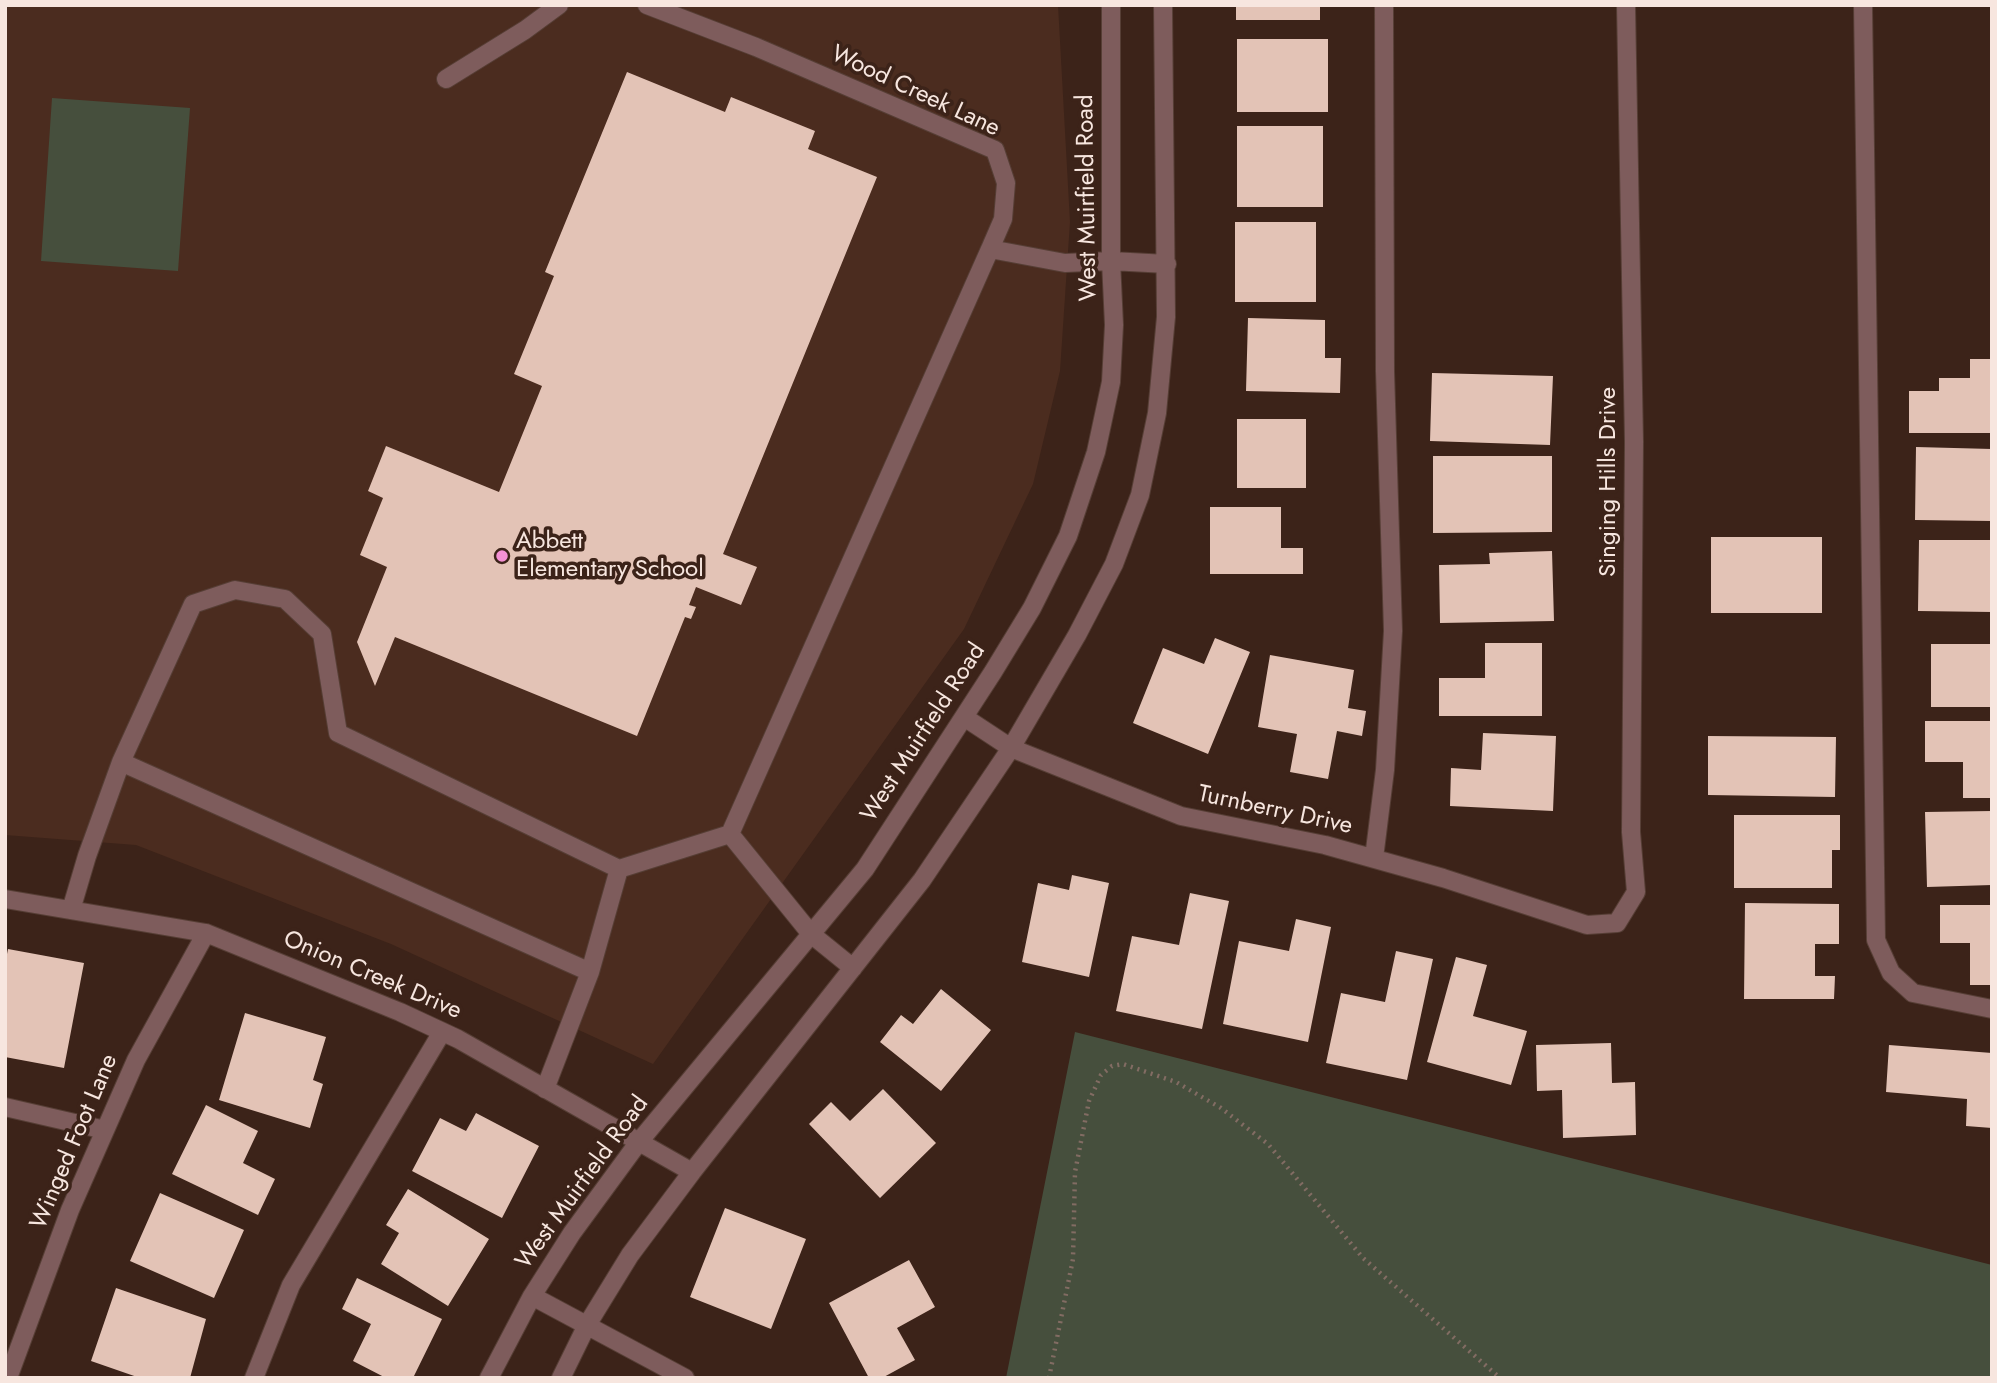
<!DOCTYPE html>
<style>
body{margin:0}
#map{position:relative;width:1997px;height:1383px;overflow:hidden;background:#3c2319;font-family:Jost,sans-serif}
canvas{display:block}
.frame{position:absolute;inset:0;border:7px solid #f7e6df;pointer-events:none}
</style>
<div id="map">
<canvas width="1997" height="1383"></canvas>
<div class="frame"></div>
</div>
<script>
const g = document.querySelector('canvas').getContext('2d');
g.lineJoin = 'round';
function fill(path, color) { g.fillStyle = color; g.fill(path, 'evenodd'); }
const poly = rows => new Path2D(rows.map(r => 'M' + r).join(''));
function trace(path, color, width, dash) { g.strokeStyle = color; g.lineWidth = width; g.lineCap = dash ? 'butt' : 'round'; g.setLineDash(dash || []); g.stroke(path); }
function label(font, color, halo, rows, align = 'center') {
  g.font = font + ' Jost,sans-serif'; g.lineWidth = 7; g.setLineDash([]); g.textBaseline = 'middle'; g.strokeStyle = halo; g.fillStyle = color; for (const [text, x, y, turn = 0] of rows) {
    g.save(); g.translate(x, y); g.rotate((+turn || 0) * Math.PI / 180); g.textAlign = isNaN(turn) ? turn : align; if (halo) g.strokeText(text, 0, 0); g.fillText(text, 0, 0); g.restore();
  }
}
const built = poly([
 [5,5,1058,5,1070,222,1060,371,1033,484,964,629,653,1064,391,944,136,845,5,835]
]);
const green = poly([
 [52,98,190,108,178,271,41,261],
 [1075,1032,1992,1265,1992,1378,1006,1378]
]);
const building = poly([
 [1236,5,1320,5,1320,20,1236,20],
 [1237,39,1328,39,1328,112,1237,112],
 [627,72,725,112,731,97,815,131,808,149,877,177,723,554,757,567,741,605,696,587,689,605,696,607,691,619,685,617,637,736,395,637,375,686,357,642,387,567,360,555,383,498,368,491,386,446,499,492,542,386,514,374,554,276,545,272],
 [1237,126,1323,126,1323,207,1237,207],
 [1235,222,1316,222,1316,302,1235,302],
 [1248,318,1325,320,1325,358,1341,358,1340,393,1246,391],
 [1970,359,1992,359,1992,433,1909,433,1909,391,1939,391,1939,378,1970,378],
 [1432,373,1553,376,1550,445,1430,441],
 [1237,419,1306,419,1306,488,1237,488],
 [1916,447,1992,449,1992,521,1915,520],
 [1433,456,1552,456,1552,532,1433,533],
 [1210,507,1281,507,1281,548,1303,548,1303,574,1210,574],
 [1711,537,1822,537,1822,613,1711,613],
 [1919,540,1992,540,1992,612,1918,611],
 [1552,551,1554,621,1440,623,1439,565,1490,564,1489,553],
 [1215,638,1250,652,1208,754,1133,723,1163,648,1204,664],
 [1485,643,1542,643,1542,716,1439,716,1439,678,1485,678],
 [1931,644,1992,644,1992,707,1931,707],
 [1270,655,1354,670,1348,708,1366,711,1362,736,1337,731,1328,779,1290,772,1297,734,1258,727],
 [1925,721,1992,721,1992,798,1963,798,1963,762,1925,762],
 [1483,733,1556,736,1553,811,1450,806,1451,768,1481,770],
 [1708,736,1836,737,1835,797,1708,795],
 [1992,811,1992,885,1927,887,1925,812],
 [1734,815,1840,815,1840,850,1832,850,1832,888,1734,888],
 [1072,875,1109,883,1089,977,1022,962,1038,883,1069,890],
 [1190,893,1229,901,1202,1029,1116,1011,1132,936,1179,945],
 [1745,903,1839,904,1839,944,1815,944,1815,976,1835,976,1834,999,1744,999],
 [1940,905,1992,905,1992,985,1970,985,1970,943,1940,943],
 [1296,919,1331,927,1308,1042,1223,1024,1239,941,1289,951],
 [8,949,84,963,64,1068,5,1057,5,964],
 [1396,951,1433,959,1407,1080,1326,1063,1341,993,1385,1002],
 [1456,957,1487,965,1473,1016,1527,1031,1511,1085,1427,1062],
 [941,989,991,1030,941,1091,880,1042,901,1015,913,1024],
 [245,1013,326,1037,313,1080,323,1084,310,1128,219,1100],
 [1611,1043,1612,1083,1635,1082,1636,1135,1563,1138,1562,1090,1537,1091,1536,1045],
 [1889,1045,1992,1053,1992,1128,1966,1126,1967,1099,1886,1092],
 [883,1089,936,1143,880,1198,809,1124,831,1102,850,1121],
 [206,1105,258,1131,243,1163,275,1179,258,1215,172,1174],
 [476,1113,539,1146,502,1218,412,1171,440,1118,466,1131],
 [408,1189,489,1239,448,1306,381,1264,399,1233,386,1225],
 [160,1193,244,1230,214,1298,130,1261],
 [725,1208,806,1239,771,1329,690,1297],
 [909,1260,935,1307,897,1328,915,1360,882,1378,869,1378,829,1303],
 [357,1278,442,1319,413,1378,386,1378,353,1361,371,1324,342,1309],
 [116,1288,206,1319,190,1378,140,1378,91,1361]
]);
const path = poly([
 [1049,1378,1073,1259,1075,1172,1089,1101,1101,1075,1112,1066,1123,1064,1176,1082,1221,1108,1268,1144,1363,1258,1500,1378]
]);
const minor = poly([
 [647,5,756,47,995,150,1006,183,1003,219,990,249,1065,263,1111,261,1167,264],
 [1863,5,1876,940,1891,973,1913,993,1992,1009],
 [446,79,525,30,559,5],
 [964,717,1011,748,1181,816,1325,845,1443,878,1587,925,1617,923,1636,892,1631,832,1634,442,1626,5],
 [1374,858,1385,770,1393,631,1385,371,1384,5],
 [619,869,338,733,322,634,285,599,235,590,193,604,121,762,590,972,619,869,730,834],
 [5,899,206,933,400,1012,458,1039,692,1172],
 [71,910,87,856,121,762],
 [853,968,811,934,730,834,990,249],
 [545,1089,590,972],
 [5,1107,105,1130],
 [532,1296,685,1378],
 [8,1378,70,1210,136,1060,206,933],
 [254,1378,291,1285,442,1032],
 [489,1378,532,1296,572,1233,638,1143,865,869,993,672,1032,608,1068,536,1096,452,1111,382,1114,325,1111,261,1111,5],
 [561,1378,587,1325,630,1255,692,1172,922,880,1011,748,1077,635,1114,564,1140,495,1157,413,1166,317,1163,5]
]);
const markers = [
 [502,556,7,"#f491d4"]
];
const streetNames = [
 ["Wood Creek Lane",915,92,25],
 ["West Muirfield Road",1088,198,-91],
 ["Singing Hills Drive",1609,482,-90],
 ["West Muirfield Road",924,733,-57],
 ["Turnberry Drive",1275,811,12],
 ["Onion Creek Drive",372,976,23],
 ["Winged Foot Lane",75,1142,-67],
 ["West Muirfield Road",583,1183,-54]
];
const poiNames = [
 ["Abbett",516,542],
 ["Elementary School",516,570]
];
fill(built, '#4b2c1f');
fill(green, '#464f3d');
fill(building, '#e3c3b6');
trace(minor, '#563e35', 20);
trace(path, '#826c63', 4.5, [2, 5]);
trace(minor, '#7e5c5c', 18);
for (const [x, y, r, color] of markers) { const dot = new Path2D(); dot.arc(x, y, r, 0, 2 * Math.PI); g.fillStyle = color; g.fill(dot); trace(dot, '#3c2319', 2.5); }
label('24px', '#f7e6df', '#3c2319', streetNames);
label('24px', '#f7e6df', '#3c2319', poiNames, 'left');
</script>
